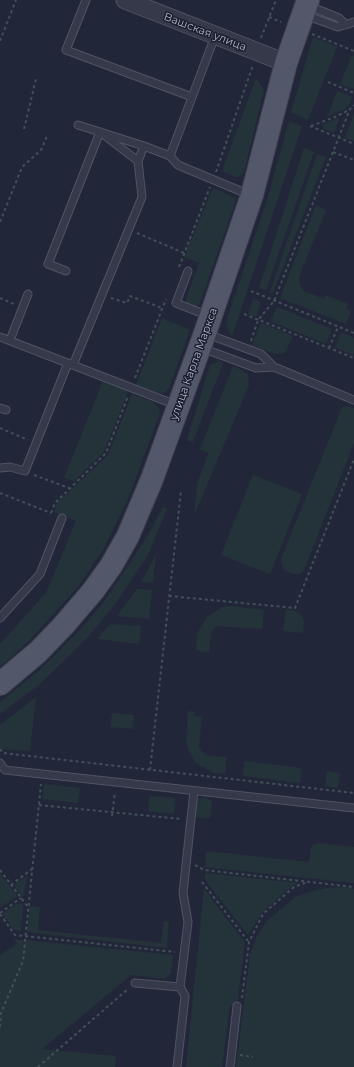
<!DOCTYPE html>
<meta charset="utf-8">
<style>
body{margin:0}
canvas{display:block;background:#222639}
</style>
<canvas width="354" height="1067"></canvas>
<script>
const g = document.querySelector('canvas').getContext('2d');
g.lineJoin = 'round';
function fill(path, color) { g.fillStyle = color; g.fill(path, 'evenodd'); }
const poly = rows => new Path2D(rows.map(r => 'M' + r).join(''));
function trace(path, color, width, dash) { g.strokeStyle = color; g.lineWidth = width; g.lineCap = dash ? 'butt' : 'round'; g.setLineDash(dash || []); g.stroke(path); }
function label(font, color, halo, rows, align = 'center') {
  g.font = font + ' Montserrat,sans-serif'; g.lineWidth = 3; g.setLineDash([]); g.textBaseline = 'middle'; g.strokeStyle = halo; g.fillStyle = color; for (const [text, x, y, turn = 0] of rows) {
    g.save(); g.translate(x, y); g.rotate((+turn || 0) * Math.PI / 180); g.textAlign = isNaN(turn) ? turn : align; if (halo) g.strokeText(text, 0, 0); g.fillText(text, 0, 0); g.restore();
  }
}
const green = poly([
 [313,37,337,47,308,120,291,112],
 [352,55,354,56,354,89,340,84],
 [256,78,264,90,244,172,240,176,235,177,222,171],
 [337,91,353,97,348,106,344,109,327,117],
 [354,113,354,141,345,138],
 [338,118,339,120,334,133,322,128,324,124],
 [289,121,302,126,232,336,226,326,227,319,267,200],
 [304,148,314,152,266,290,259,288],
 [317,154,326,157,273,293,270,292],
 [213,188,235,198,235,203,200,303,195,307,187,304,186,299,199,263,184,257],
 [316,205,326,210,300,274,299,280,301,287,304,291,324,299,326,295,348,304,346,309,351,311,346,324,280,298],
 [253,299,261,302,256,317,248,314],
 [277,307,332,329,326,344,271,321],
 [162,318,190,330,169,388,166,392,162,393,156,393,136,385],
 [261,323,293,336,286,351,283,353,275,354,252,345],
 [341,332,354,338,354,352,353,355,335,347],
 [220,361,223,363,193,442,187,440,210,365],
 [233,366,241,370,248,375,249,385,194,516,197,483,209,453,200,449],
 [103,381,128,391,104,452,74,481,64,478],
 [132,394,153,402,159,408,160,413,128,499,104,548,78,587,26,644,0,667,0,644,46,593,76,521,54,512,57,503,108,455],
 [347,406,354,408,354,443,304,570,300,574,292,574,284,570,281,563,281,559,341,410,343,407],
 [253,475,302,494,270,574,221,555],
 [163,507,167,509,147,557,116,603,89,636,40,684,0,714,0,702,41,669,80,630,103,603,134,557,149,533],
 [156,555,153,583,141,582],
 [137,589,152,590,149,619,117,616],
 [231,606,264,610,262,629,218,626,213,629,211,633,209,652,196,651,197,634,207,617,223,607],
 [286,609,295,611,302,616,304,622,303,633,283,631],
 [110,624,141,626,139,644,97,639],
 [36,697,30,751,1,749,0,747,0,725],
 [188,711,195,712,194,716,202,717,199,746,201,751,208,756,227,757,225,774,214,773,196,763,188,749,186,741],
 [112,713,134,715,133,729,110,727],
 [244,761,302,768,300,783,243,776],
 [327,771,340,773,338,788,325,786],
 [44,784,80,788,78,803,42,799],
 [149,796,175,798,174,814,148,811],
 [204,797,211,800,212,803,210,818,194,817,196,804,198,799],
 [319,843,354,847,354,883,205,867,206,851,309,862,311,847,315,844],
 [0,873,17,896,0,908],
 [205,873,299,883,292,886,262,913,248,935,205,880],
 [27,876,23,898,14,885],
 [348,887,354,889,354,1067,236,1067,250,954,257,936,267,921,295,897,312,891,328,888],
 [204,889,245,942,237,1005,230,1005,222,1067,186,1067],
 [16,904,23,904,21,931,14,930,2,914],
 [30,906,40,907,38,930,161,943,164,921,169,922,167,948,27,932],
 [14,939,173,955,171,973,165,979,131,975,42,1049,116,1056,115,1067,0,1067,0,955,17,944]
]);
const path = poly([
 [269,17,281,22],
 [312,34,354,51],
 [261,38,276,0],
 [0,41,16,0],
 [328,82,354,93],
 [310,126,354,144],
 [311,126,335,117,349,110],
 [24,129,36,79],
 [333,152,354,160],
 [216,172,253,65],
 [0,222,22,167,41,150,47,136],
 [137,233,184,253],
 [179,267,210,187],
 [251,291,354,333],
 [0,298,14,304],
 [111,298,127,303,130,296,162,308],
 [244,314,354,358],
 [251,341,258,320,274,301,350,109,354,105],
 [329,348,338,327],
 [135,378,166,299],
 [0,428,28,440],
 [34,475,69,488],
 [0,493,51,513],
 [51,513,55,503,106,453,128,396],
 [169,596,295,608,354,459],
 [0,749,3,753,354,793],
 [150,770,181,491],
 [39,805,181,819],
 [112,816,115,792],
 [195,865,204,870,354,887],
 [0,870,28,907],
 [202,882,248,941],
 [11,885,32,869],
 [0,913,21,898],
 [0,914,15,935,175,952],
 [242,998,249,942,263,914,294,887,308,882],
 [0,1027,1,1013,23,961,41,784],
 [240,1055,253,1057],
 [38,1067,128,989]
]);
const service = poly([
 [86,0,66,50,192,97],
 [309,6,339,18,346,25],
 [305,15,338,27,354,22],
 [78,125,100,132,138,161],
 [170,156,215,36],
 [66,271,48,264,100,132,144,146,170,156,178,165,250,195],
 [188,271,176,303,209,316],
 [207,334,261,354,274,367],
 [0,337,176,405],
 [10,340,28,294],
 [202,348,256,368,274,367,354,400],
 [73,365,142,197,138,161,144,146],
 [0,408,6,410],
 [0,468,10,467,25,471,68,363],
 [0,618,40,574,62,518],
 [0,763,5,770,354,808],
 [135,983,180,987],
 [177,1067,185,996,180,987,188,922,183,893,194,791],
 [230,1067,237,1006]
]);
const tertiary = poly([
 [125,0,286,63]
]);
const primary = poly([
 [0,684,38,652,63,626,93,591,111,566,128,536,152,479,205,333,252,195,286,63,308,0]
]);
const streetNames = [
 ["Вашская улица",205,32,21],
 ["улица Карла Маркса",194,364,-70]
];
fill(green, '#24323a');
trace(service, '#505364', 9);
trace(tertiary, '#505364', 19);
trace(primary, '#3f4253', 24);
trace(path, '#414f58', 2, [3, 3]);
trace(service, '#35394a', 7);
trace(tertiary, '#35394a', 17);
trace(primary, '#53576a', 22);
label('11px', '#b0b3c6', '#1b1e2e', streetNames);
</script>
